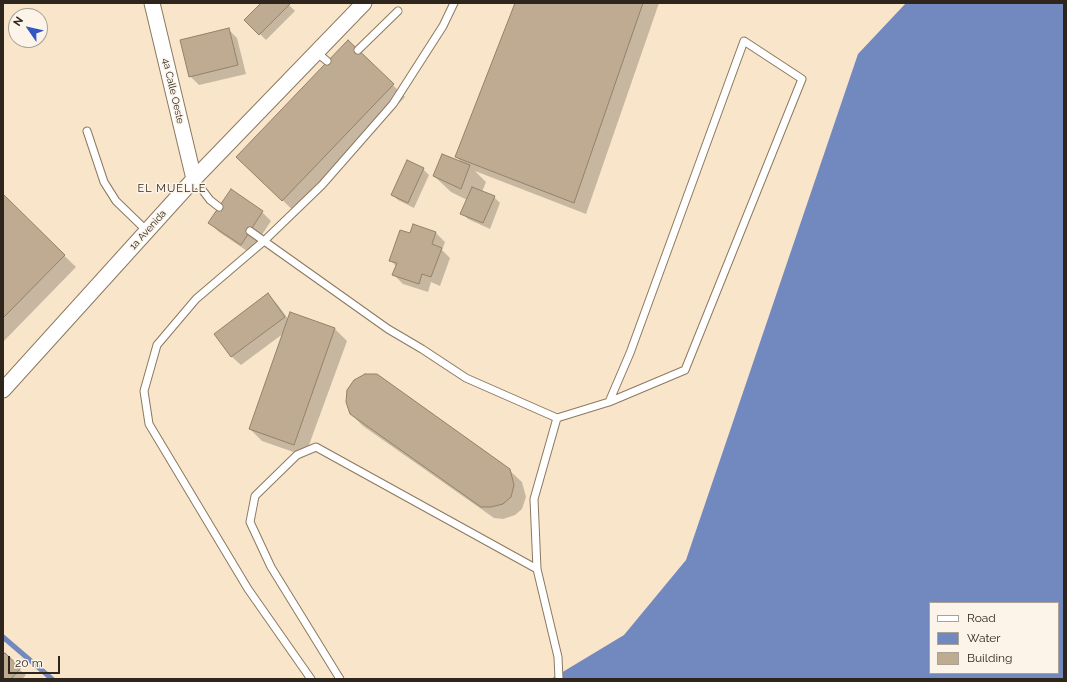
<!DOCTYPE html>
<style>
body{margin:0}
#map{position:relative;width:1067px;height:682px;overflow:hidden;background:#f9e5ca;font-family:Raleway,sans-serif}
canvas{display:block}
.frame{position:absolute;inset:0;border:4px solid #2e261c;pointer-events:none}
.legend{position:absolute;left:929px;top:602px;width:130px;height:72px;box-sizing:border-box;background:#fcf4e9;border:1px solid #aaa297;margin:0;padding:5px 7px;list-style:none;font-size:12px;color:#2e261c}
.legend li{display:flex;align-items:center;gap:8px;height:20px}
.legend b{width:20px;border:1px solid #aaa297}
.north{position:absolute;left:8px;top:8px;width:40px;height:40px;box-sizing:border-box;background:#fcf4e9;border:1px solid #aaa297;border-radius:50%;rotate:304deg;font-size:11px;font-weight:700;line-height:16px;text-align:center;color:#2e261c}
.north::after{content:'';display:block;margin:auto;width:14px;height:18px;background:#3356c7;clip-path:polygon(50% 0,100% 100%,50% 72%,0 100%)}
.scale{position:absolute;left:8px;top:656px;width:52px;height:18px;box-sizing:border-box;border:2px solid #2e261c;border-top:0;padding-left:5px;font-size:12px;line-height:14px;white-space:nowrap;color:#2e261c;-webkit-text-stroke:3px #fcf4e9;paint-order:stroke}
</style>
<div id="map">
<canvas width="1067" height="682"></canvas>
<div class="frame"></div>
<ul class="legend">
<li><b style="height:5px;background:#fff"></b>Road</li>
<li><b style="height:11px;background:#7289bf"></b>Water</li>
<li><b style="height:11px;background:#beab91"></b>Building</li>
</ul>
<div class="north">N</div>
<div class="scale">20 m</div>
</div>
<script>
const g = document.querySelector('canvas').getContext('2d');
g.lineJoin = 'round';
function fill(path, color) { g.fillStyle = color; g.fill(path, 'evenodd'); }
const poly = rows => new Path2D(rows.map(r => 'M' + r).join(''));
function trace(path, color, width, dash) { g.strokeStyle = color; g.lineWidth = width; g.lineCap = dash ? 'butt' : 'round'; g.setLineDash(dash || []); g.stroke(path); }
function label(font, color, halo, rows, align = 'center') {
  g.font = font + ' Raleway,sans-serif'; g.lineWidth = 3; g.setLineDash([]); g.textBaseline = 'middle'; g.strokeStyle = halo; g.fillStyle = color; for (const [text, x, y, turn = 0] of rows) {
    g.save(); g.translate(x, y); g.rotate((+turn || 0) * Math.PI / 180); g.textAlign = isNaN(turn) ? turn : align; if (halo) g.strokeText(text, 0, 0); g.fillText(text, 0, 0); g.restore();
  }
}
const water = poly([
 [906,3,1064,3,1064,679,551,679,624,635,686,560,858,54],
 [930,603,1058,603,1058,673,930,673]
]);
const shadow = poly([
 [263,3,287,3,295,11,266,40,246,20],
 [517,3,659,3,586,214,475,171,486,182,482,192,494,197,500,203,490,229,468,219,462,213,467,200,451,192,434,176,463,163,456,157],
 [228,29,237,38,246,74,199,85,190,76],
 [348,41,405,97,295,212,249,169],
 [423,169,429,175,414,208,398,200,392,194],
 [3,196,76,267,3,342],
 [262,212,271,221,250,253,219,232,210,223],
 [413,225,436,233,445,242,442,250,450,258,440,286,431,282,428,292,403,284,394,275,397,267,390,260,410,234],
 [268,295,277,304,289,320,291,313,335,329,347,341,305,456,262,441,250,429,284,333,241,365,232,357,215,334],
 [351,414,509,470,522,482,526,497,522,509,515,515,503,519,494,518,363,426],
 [3,656,26,675,22,679,3,679]
]);
const stream = poly([
 [3,637,52,679]
]);
const building = poly([
 [261,3,289,3,290,4,259,35,244,20,261,3],
 [515,3,643,3,574,203,455,157,515,3],
 [229,28,238,65,189,77,180,40,229,28],
 [348,40,394,84,282,201,236,157,348,40],
 [442,154,470,165,461,189,433,176,442,154],
 [407,160,424,168,408,203,391,195,407,160],
 [472,187,495,196,483,223,460,214,472,187],
 [231,189,263,211,241,245,208,223,231,189],
 [3,194,65,255,3,318,3,194],
 [413,224,436,232,432,244,442,248,431,277,422,274,419,284,392,275,397,263,389,261,400,230,410,233,413,224],
 [268,293,285,317,231,357,214,334,268,293],
 [290,312,335,328,294,445,249,429,290,312],
 [365,374,377,374,510,469,514,485,511,497,503,504,491,507,481,507,350,414,346,402,347,390,354,380,365,374],
 [5,653,21,668,11,679,3,679,3,655,5,653]
]);
const service = poly([
 [358,50,398,11],
 [316,52,327,61],
 [87,131,104,182,116,201,147,231],
 [194,179,210,200,219,207],
 [250,231,388,329,422,349,466,378,557,418,609,402,630,353,744,41,802,79,685,370,609,402],
 [557,418,534,499,537,569,558,657,559,679],
 [311,679,248,589,149,424,144,391,157,345,196,299,264,241,322,185,393,104,443,26,454,3],
 [340,679,271,567,250,522,255,496,297,455,316,447,537,569]
]);
const minor = poly([
 [152,3,194,179],
 [3,390,194,179,364,3]
]);
const streetNames = [
 ["4a Calle Oeste",173,91,77],
 ["1a Avenida",148,230,-48]
];
const neighbourhoodNames = [
 ["EL MUELLE",172,189]
];
fill(water, '#7289bf');
fill(shadow, '#0003');
trace(stream, '#7289bf', 5);
fill(building, '#beab91');
trace(building, '#938168', 1);
trace(service, '#8b7960', 9);
trace(minor, '#8b7960', 17);
trace(service, '#fff', 7);
trace(minor, '#fff', 15);
label('10px', '#2e261c', '#fcf4e9', streetNames);
g.letterSpacing = '1px';
label('11px', '#2e261c', '#fcf4e9', neighbourhoodNames);
g.letterSpacing = '0px';
</script>
